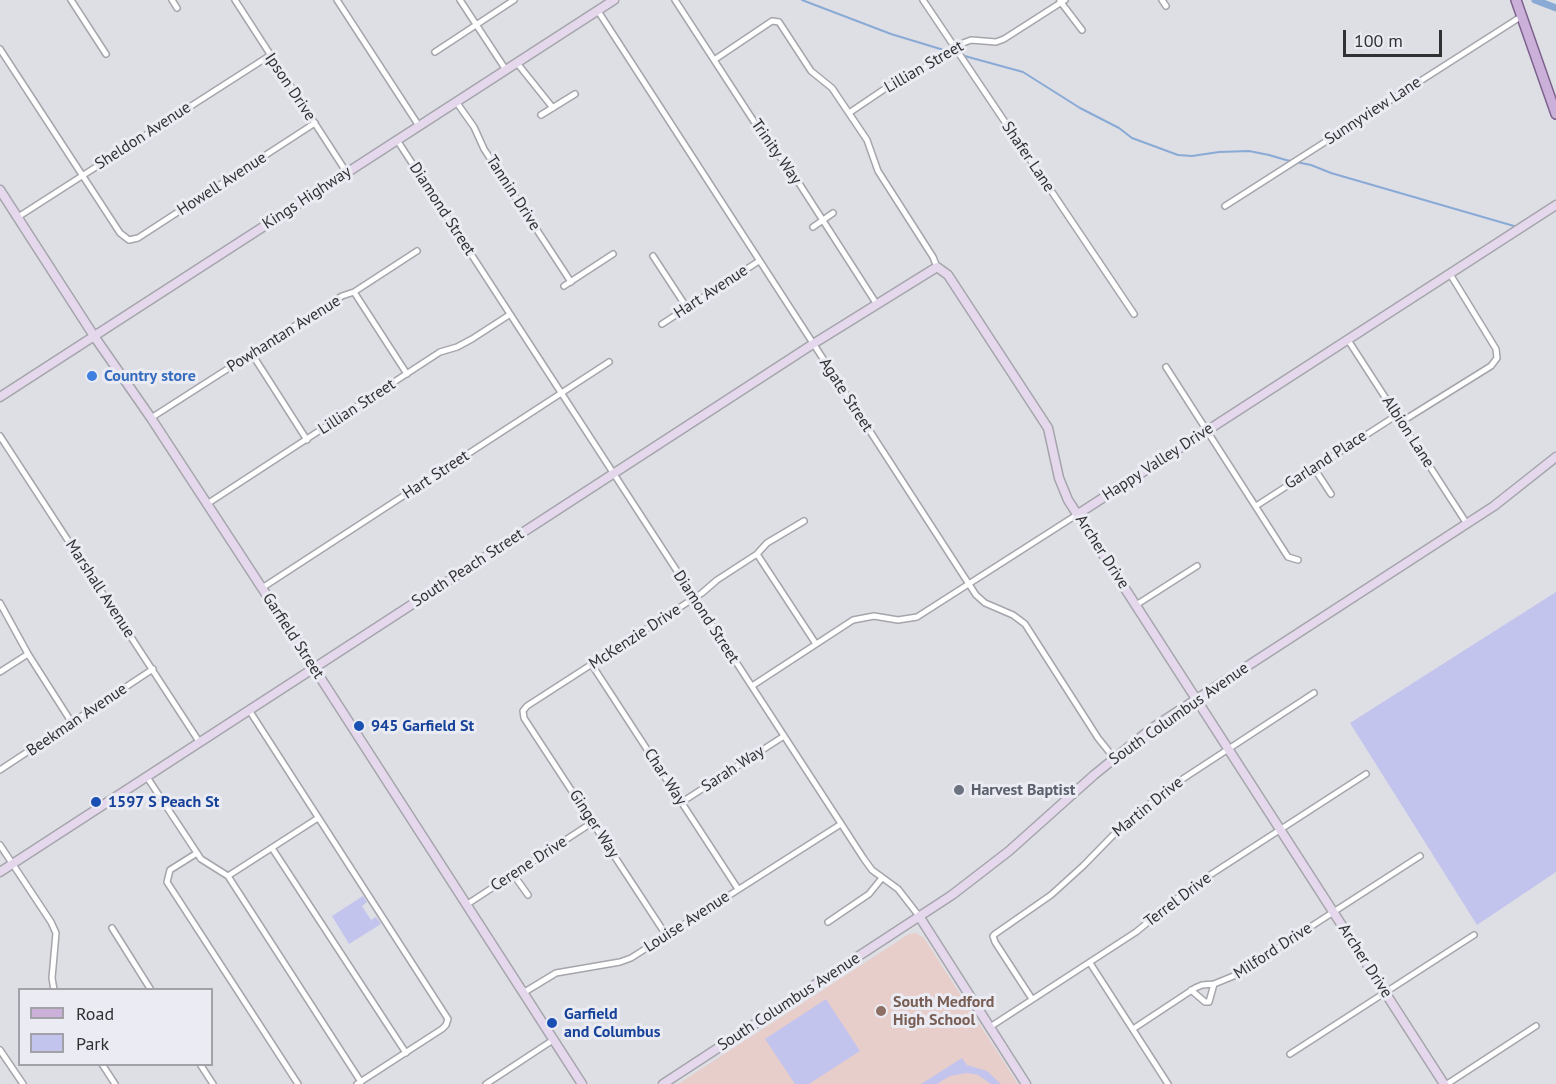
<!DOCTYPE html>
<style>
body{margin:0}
#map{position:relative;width:1556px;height:1084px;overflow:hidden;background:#dedee5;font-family:"PT Sans",sans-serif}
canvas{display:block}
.legend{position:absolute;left:18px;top:988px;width:195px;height:78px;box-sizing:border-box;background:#ebebf3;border:2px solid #a1a1a7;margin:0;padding:8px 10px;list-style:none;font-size:18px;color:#313134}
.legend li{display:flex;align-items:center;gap:12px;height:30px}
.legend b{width:30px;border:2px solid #a1a1a7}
.scale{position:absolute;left:1343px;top:30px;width:99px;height:27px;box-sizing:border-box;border:3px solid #313134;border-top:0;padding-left:8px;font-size:18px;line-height:21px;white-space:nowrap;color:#313134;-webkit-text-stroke:4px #ebebf3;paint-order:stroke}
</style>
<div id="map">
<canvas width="1556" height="1084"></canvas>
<ul class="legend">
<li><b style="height:8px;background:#cbb1d9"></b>Road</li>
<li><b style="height:16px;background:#c3c4ed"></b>Park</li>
</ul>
<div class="scale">100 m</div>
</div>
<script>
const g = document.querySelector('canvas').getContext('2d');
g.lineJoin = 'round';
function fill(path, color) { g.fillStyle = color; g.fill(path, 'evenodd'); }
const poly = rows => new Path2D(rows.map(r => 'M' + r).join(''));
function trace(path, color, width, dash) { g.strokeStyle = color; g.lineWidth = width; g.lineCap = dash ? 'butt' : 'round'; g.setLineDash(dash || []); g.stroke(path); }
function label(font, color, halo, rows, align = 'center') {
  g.font = font + ' "PT Sans",sans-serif'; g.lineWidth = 6; g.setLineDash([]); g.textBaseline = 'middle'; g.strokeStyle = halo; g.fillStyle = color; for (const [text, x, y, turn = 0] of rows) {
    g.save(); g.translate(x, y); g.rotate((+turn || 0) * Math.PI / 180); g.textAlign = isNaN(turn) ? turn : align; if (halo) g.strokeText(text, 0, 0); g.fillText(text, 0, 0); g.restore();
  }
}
const education = poly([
 [916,933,924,938,1018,1084,678,1084,909,934]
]);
const green = poly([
 [1556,592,1556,872,1477,925,1350,723],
 [363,896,367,902,362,906,371,920,376,917,381,924,349,944,332,916],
 [826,999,860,1051,809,1084,795,1084,765,1039],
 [962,1058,967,1065,987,1071,1001,1084,991,1084,978,1075,967,1073,950,1076,937,1084,921,1084]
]);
const stream = poly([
 [802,0,891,34,947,51],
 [961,55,1023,72,1080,108,1119,128,1132,138,1178,155,1192,156,1219,152,1249,151,1269,155,1286,160,1311,165,1331,173,1514,226]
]);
const canal = poly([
 [1535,0,1556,8]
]);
const street = poly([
 [71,0,106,54],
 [172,0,177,8],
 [235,0,347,173],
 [337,0,419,126],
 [460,0,506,70],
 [675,0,766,140,776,153,786,163,876,303],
 [923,0,1134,314],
 [1162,0,1166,6],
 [1060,1,1082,30],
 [598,11,976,595,985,603,1013,615,1025,624,1098,738,1114,758],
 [0,49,120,233,129,240,138,238,315,123],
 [435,52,514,0],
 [714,60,772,21,779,22,811,71,832,88,867,140,878,171,933,257,937,267],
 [517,63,553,108],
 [457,103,474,127,484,149,571,282],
 [849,113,889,86,912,75,963,43,971,40,996,42,1004,39,1065,0],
 [541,115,575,94],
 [397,140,864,859,872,870,898,889,919,916],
 [1225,206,1522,16],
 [18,217,269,56],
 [813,227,833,213],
 [653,256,687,308],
 [564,286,613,254],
 [354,292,407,374],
 [662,324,759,261],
 [1348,340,1467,524],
 [252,354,307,440],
 [1166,367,1288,557,1298,560],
 [151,418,307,318,342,296,354,292,417,251],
 [1401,422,1491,366,1497,358,1496,349,1450,274],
 [0,436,200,743],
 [1314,468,1331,494],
 [207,504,440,352,457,347,472,339,509,315],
 [1256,506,1397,415],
 [757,554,816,644],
 [262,588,609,362],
 [0,603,28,654,72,723],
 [1136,605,1197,566],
 [592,665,738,889],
 [0,672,28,654],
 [752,686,853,620,874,616,898,620,917,617,1078,514],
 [249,710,448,1019,446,1025,442,1029,357,1084],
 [0,770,153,669],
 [147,777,201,859,228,876,361,1082],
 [682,802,784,736],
 [0,845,51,922,56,933,52,978,54,990],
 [272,848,406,1053],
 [197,853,170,870,167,882,298,1084],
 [513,874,528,895],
 [228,876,318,818],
 [466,905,593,822],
 [828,922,869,894,882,878],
 [112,928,151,990],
 [666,935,524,718,523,711,527,706,702,593,717,580,757,554,767,543,804,521],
 [1090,963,1168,1084],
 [1191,990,1205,1002,1209,1002,1214,984,1236,975,1420,856],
 [523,993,556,973,620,962,631,958,841,824],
 [1032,999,995,942,993,936,995,934,1051,895,1083,866,1125,823,1178,782,1314,693],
 [990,1027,1136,932,1190,888,1366,774],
 [1133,1029,1195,988,1202,985,1214,984],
 [0,1050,23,1084],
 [1290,1054,1474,935],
 [102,1064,115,1084],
 [200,1064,213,1084],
 [486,1084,553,1040],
 [1447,1084,1536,1026]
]);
const secondary = poly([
 [0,190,94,336,151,418,309,660,582,1084],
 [0,397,614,0],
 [1078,514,1556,205],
 [0,872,813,344,937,267,948,275,1048,428,1059,478,1068,500,1444,1084],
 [919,916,1026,1084],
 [663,1084,952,895,1009,851,1094,775,1152,728,1494,506,1556,457]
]);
const primary = poly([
 [1516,0,1556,114]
]);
const markers = [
 [92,376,6,"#3f7fe0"],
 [359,726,6,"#1a4fb4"],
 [959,790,6,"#6b7280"],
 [96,802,6,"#1a4fb4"],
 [881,1011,6,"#8d6e63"],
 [552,1023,6,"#1a4fb4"]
];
const streetNames = [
 ["Lillian Street",924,67,-30],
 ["Ipson Drive",290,87,56],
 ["Sunnyview Lane",1373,111,-33],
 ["Sheldon Avenue",143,136,-33],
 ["Trinity Way",776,152,55],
 ["Shafer Lane",1028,157,56],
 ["Howell Avenue",222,184,-33],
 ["Tannin Drive",513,193,57],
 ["Kings Highway",307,198,-33],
 ["Diamond Street",442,209,57],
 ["Hart Avenue",711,292,-33],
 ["Powhantan Avenue",284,334,-32],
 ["Agate Street",846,395,57],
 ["Lillian Street",357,407,-33],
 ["Albion Lane",1408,432,57],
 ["Garland Place",1326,460,-33],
 ["Happy Valley Drive",1158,462,-33],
 ["Hart Street",436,475,-33],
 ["Archer Drive",1102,552,57],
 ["South Peach Street",468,568,-33],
 ["Marshall Avenue",100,589,57],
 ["Diamond Street",706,617,57],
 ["Garfield Street",293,636,57],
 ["McKenzie Drive",635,637,-33],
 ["South Columbus Avenue",1179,714,-35],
 ["Beekman Avenue",77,720,-34],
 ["Sarah Way",733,769,-33],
 ["Char Way",665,777,57],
 ["Martin Drive",1148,807,-39],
 ["Ginger Way",594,824,57],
 ["Cerene Drive",529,864,-33],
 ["Terrel Drive",1178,900,-37],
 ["Louise Avenue",687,922,-33],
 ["Milford Drive",1273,951,-33],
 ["Archer Drive",1365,961,57],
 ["South Columbus Avenue",789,1002,-33]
];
const shopNames = [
 ["Country store",104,376]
];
const transitNames = [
 ["945 Garfield St",371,726],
 ["1597 S Peach St",108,802],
 ["Garfield",564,1014],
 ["and Columbus",564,1032]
];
const worshipNames = [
 ["Harvest Baptist",971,790]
];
const educationNames = [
 ["South Medford",893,1002],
 ["High School",893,1020]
];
fill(education, '#e8ceca');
fill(green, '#c3c4ed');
trace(stream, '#89aad5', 2);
trace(canal, '#89aad5', 7);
trace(street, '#a5a5ac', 8);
trace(secondary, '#a5a5ac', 11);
trace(primary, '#7e628e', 12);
trace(street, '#fff', 5);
trace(secondary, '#e5d8ec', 8);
trace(primary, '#cbb1d9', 9);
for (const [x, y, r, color] of markers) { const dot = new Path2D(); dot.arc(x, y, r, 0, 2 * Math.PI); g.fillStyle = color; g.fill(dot); trace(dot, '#ebebf3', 2); }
label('16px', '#313134', '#ebebf3', streetNames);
label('bold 16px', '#366cbe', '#ebebf3', shopNames, 'left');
label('bold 16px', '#164399', '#ebebf3', transitNames, 'left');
label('bold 16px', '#5b616d', '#ebebf3', worshipNames, 'left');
label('bold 16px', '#785e54', '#ebebf3', educationNames, 'left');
</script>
